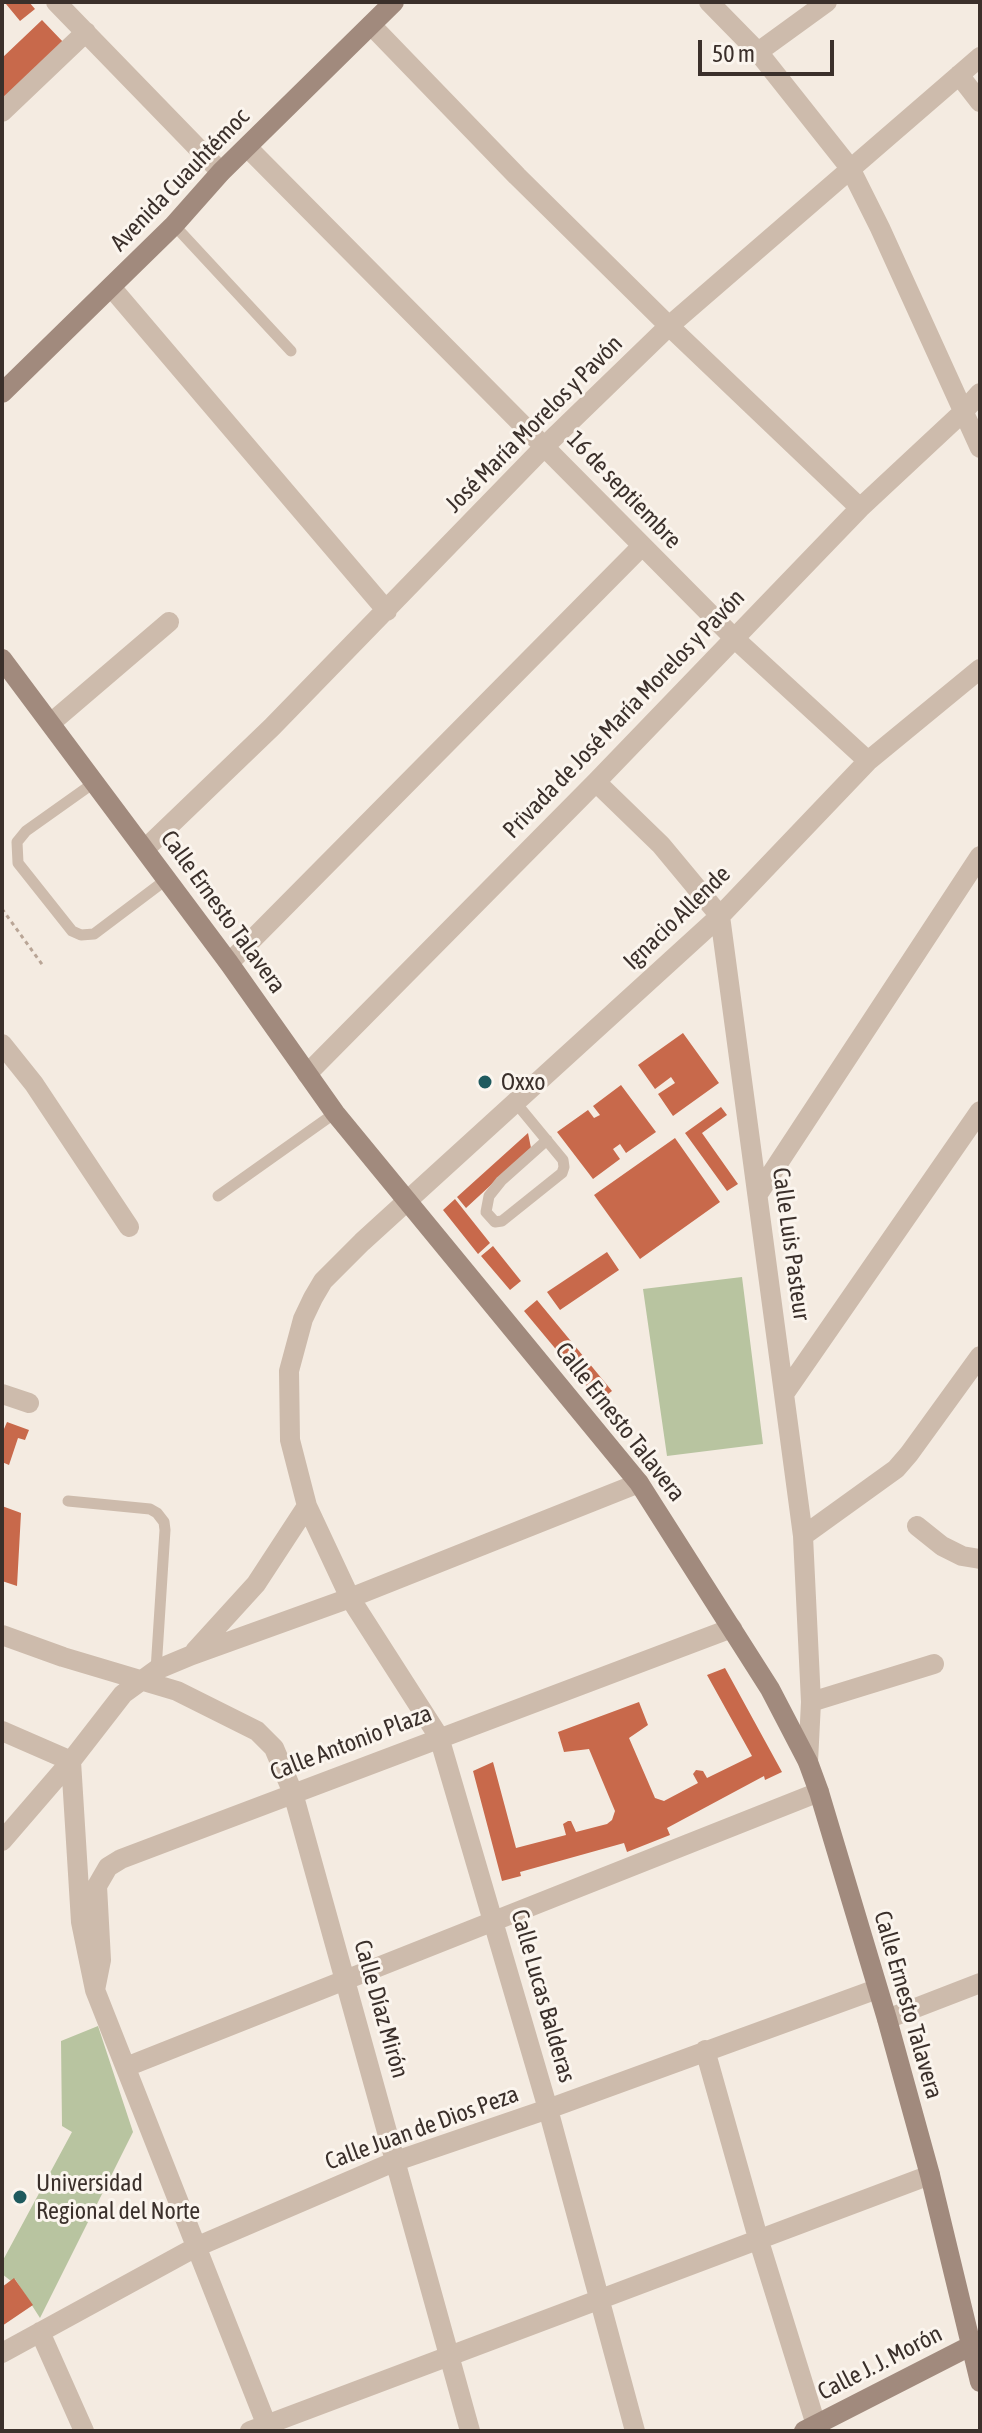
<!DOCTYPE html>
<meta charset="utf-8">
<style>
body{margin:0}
#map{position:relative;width:982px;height:2433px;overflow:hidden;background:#f4ebe1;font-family:"Asap Condensed",sans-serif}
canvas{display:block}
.frame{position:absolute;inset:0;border:4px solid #3b302b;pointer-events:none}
.scale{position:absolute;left:698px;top:40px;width:136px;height:36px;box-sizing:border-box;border:4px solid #3b302b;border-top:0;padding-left:10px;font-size:24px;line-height:28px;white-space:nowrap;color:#3b302b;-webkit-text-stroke:6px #fbf5ee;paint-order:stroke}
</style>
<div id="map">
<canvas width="982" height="2433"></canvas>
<div class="frame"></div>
<div class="scale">50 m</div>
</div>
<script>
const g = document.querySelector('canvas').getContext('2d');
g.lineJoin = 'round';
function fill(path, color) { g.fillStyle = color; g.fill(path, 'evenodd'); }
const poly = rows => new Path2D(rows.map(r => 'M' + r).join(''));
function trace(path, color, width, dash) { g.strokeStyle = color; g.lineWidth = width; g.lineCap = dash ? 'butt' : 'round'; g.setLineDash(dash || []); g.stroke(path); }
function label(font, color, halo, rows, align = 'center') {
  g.font = font + ' "Asap Condensed",sans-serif'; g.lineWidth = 6; g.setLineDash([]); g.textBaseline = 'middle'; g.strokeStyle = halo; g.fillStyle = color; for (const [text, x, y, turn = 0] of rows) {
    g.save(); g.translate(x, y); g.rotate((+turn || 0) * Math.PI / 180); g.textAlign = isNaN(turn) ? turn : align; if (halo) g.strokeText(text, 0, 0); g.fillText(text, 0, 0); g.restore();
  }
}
const green = poly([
 [742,1277,763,1444,667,1456,643,1289],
 [98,2026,133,2132,40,2318,15,2279,11,2281,2,2274,2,2262,72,2132,62,2126,61,2041]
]);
const building = poly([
 [9,2,29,2,35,9,20,21,6,4],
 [42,20,64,43,2,103,2,58],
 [683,1033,719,1083,673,1116,658,1094,675,1083,671,1077,655,1089,638,1065],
 [621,1085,656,1132,626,1153,620,1144,613,1149,620,1159,593,1179,557,1132,588,1110,594,1118,600,1115,593,1106],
 [721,1107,727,1115,702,1133,738,1184,727,1191,685,1133],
 [528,1133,531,1148,466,1208,457,1197],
 [675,1138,720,1202,640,1259,594,1195],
 [455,1199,490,1243,478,1254,443,1210],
 [493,1246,521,1281,510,1290,481,1256],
 [607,1252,619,1270,560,1310,547,1292],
 [537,1300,612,1391,599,1401,524,1311],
 [7,1422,29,1430,25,1440,18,1438,9,1465,2,1462,2,1428,4,1429],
 [2,1506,21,1513,17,1586,2,1581],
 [725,1668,782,1772,765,1780,764,1776,667,1828,670,1835,627,1852,624,1843,520,1872,521,1876,502,1881,473,1771,493,1762,516,1848,566,1835,563,1824,568,1821,571,1821,576,1832,607,1824,612,1820,615,1811,589,1749,564,1752,558,1732,639,1702,648,1725,629,1738,655,1798,664,1801,698,1783,693,1774,696,1770,703,1771,707,1778,752,1756,707,1675],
 [14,2278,33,2305,2,2326,2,2287]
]);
const path = poly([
 [2,909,44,967]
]);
const lane = poly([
 [174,225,291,351],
 [95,782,26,831,17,842,18,863,72,931,81,935,94,934,167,879],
 [516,1103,563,1160,564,1167,562,1173,502,1221,495,1222,486,1212,489,1196,501,1181,547,1140],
 [218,1196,335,1113],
 [68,1501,150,1509,157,1513,164,1522,165,1530,156,1670]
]);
const street = poly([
 [56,2,221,172],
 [709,2,758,52,850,168,880,228,980,448],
 [371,25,517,176,669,326,860,508],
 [758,52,827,2],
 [959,75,980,102],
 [2,112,86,32],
 [247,147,734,638,868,761],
 [111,287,387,611],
 [52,722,169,622],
 [596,782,661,845,720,916,803,1536,811,1702,808,1762],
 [145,849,272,727,545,446,669,326,980,57],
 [229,963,642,546],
 [2,1044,34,1084,129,1227],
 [307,1074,596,782,860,508,963,412,980,393],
 [758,1194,980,856],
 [2,1394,29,1403],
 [784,1394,980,1111],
 [917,1526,942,1546,962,1556,980,1559],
 [803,1536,896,1469,909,1454,980,1356],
 [2,1635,63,1657,177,1691,257,1731,274,1748,293,1793,470,2431],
 [195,1651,256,1584,307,1506],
 [811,1702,934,1664],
 [2,1731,71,1761,81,1922,95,1990,269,2431],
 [2,1841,71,1761,123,1694,156,1670,192,1655,350,1598,639,1483],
 [95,1990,101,1960,97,1886,108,1867,121,1859,732,1628],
 [887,2019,980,1983],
 [705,2050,758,2238,816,2425],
 [126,2067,819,1792],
 [40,2332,84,2431],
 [2,2353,196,2247,396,2161,548,2109,877,1989],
 [250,2431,930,2175],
 [635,2431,548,2109,439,1737,350,1598,307,1506,290,1440,289,1371,303,1319,313,1298,323,1281,362,1242,720,916,868,761,980,669]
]);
const secondary = poly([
 [2,393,174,225,221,172,394,2],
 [2,659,229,963,335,1113,639,1483,770,1689,808,1762,819,1792,887,2019,930,2175,980,2382],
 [804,2431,980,2341]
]);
const markers = [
 [485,1082,8,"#1f5a5e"],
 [20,2197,8,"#1f5a5e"]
];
const streetNames = [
 ["Avenida Cuauhtémoc",180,180,-46],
 ["José María Morelos y Pavón",534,424,-45],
 ["16 de septiembre",624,490,46],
 ["Privada de José María Morelos y Pavón",624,714,-46],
 ["Calle Ernesto Talavera",223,912,54],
 ["Ignacio Allende",677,918,-44],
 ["Calle Luis Pasteur",791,1244,82],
 ["Calle Ernesto Talavera",620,1422,52],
 ["Calle Antonio Plaza",351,1743,-21],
 ["Calle Lucas Balderas",543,1996,74],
 ["Calle Ernesto Talavera",908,2005,74],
 ["Calle Díaz Mirón",381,2009,74],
 ["Calle Juan de Dios Peza",422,2128,-20],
 ["Calle J. J. Morón",880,2363,-27]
];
const poiNames = [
 ["Oxxo",501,1082],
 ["Universidad",36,2183],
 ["Regional del Norte",36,2211]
];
fill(green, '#b8c4a0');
fill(building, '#c8694b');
trace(path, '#b9a596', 3, [4, 4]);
trace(lane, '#cdbbac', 11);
trace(street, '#cdbbac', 20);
trace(secondary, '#a18a7d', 20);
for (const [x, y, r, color] of markers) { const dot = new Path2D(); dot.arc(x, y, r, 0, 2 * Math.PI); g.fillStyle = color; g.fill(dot); trace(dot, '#fbf5ee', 3); }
label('24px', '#3b302b', '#fbf5ee', streetNames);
label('24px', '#3b302b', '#fbf5ee', poiNames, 'left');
</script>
